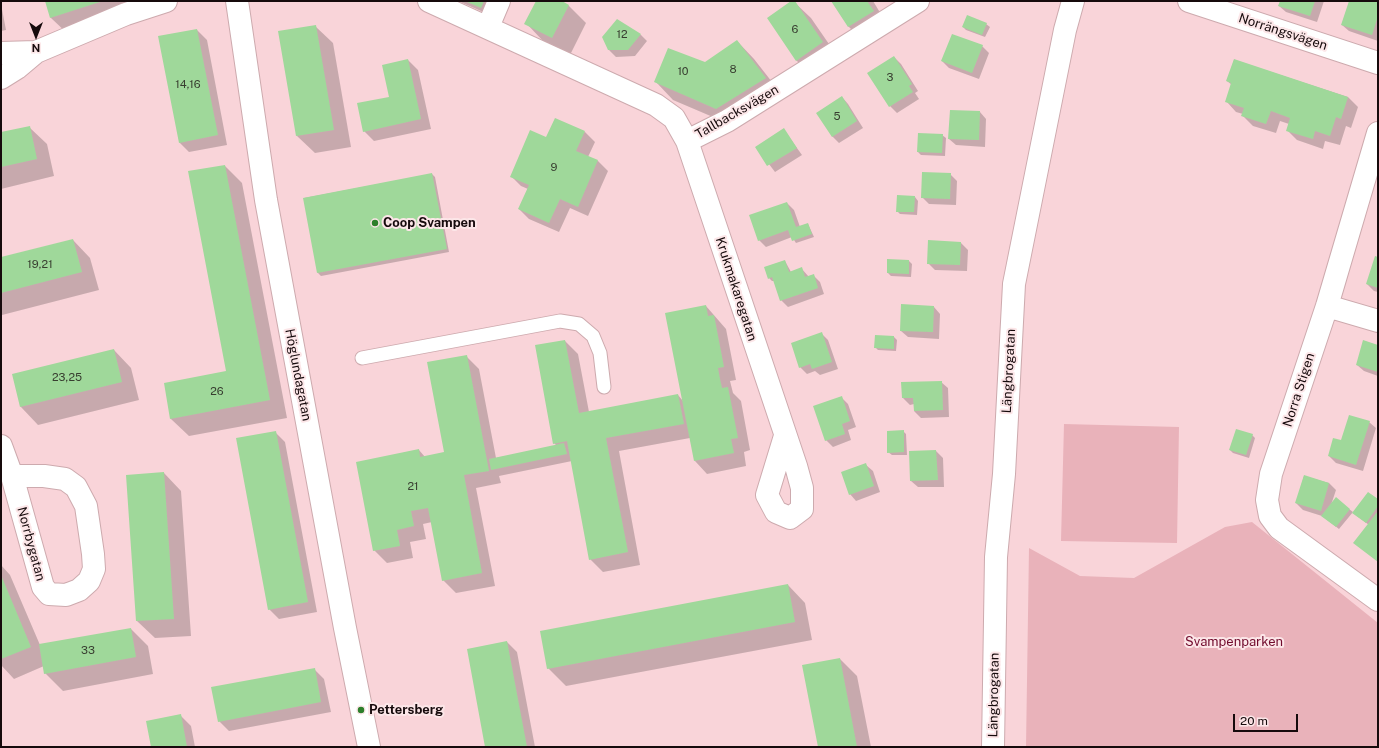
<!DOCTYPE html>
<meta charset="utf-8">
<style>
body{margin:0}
#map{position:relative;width:1379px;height:748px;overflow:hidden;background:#f9d4d9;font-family:"Public Sans",sans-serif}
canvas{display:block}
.frame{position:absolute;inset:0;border:2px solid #160a0c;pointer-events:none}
.north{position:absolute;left:16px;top:16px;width:40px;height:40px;-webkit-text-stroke:3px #fce6e8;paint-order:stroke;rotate:180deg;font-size:11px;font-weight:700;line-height:16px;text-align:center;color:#160a0c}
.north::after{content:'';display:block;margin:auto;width:14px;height:18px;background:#160a0c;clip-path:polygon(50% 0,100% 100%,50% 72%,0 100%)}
.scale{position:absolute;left:1233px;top:714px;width:65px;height:18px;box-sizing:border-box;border:2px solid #160a0c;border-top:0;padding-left:5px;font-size:12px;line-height:14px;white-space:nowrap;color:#160a0c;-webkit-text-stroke:3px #fce6e8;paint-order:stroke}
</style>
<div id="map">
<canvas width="1379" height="748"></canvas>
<div class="frame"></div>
<div class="north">N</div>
<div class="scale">20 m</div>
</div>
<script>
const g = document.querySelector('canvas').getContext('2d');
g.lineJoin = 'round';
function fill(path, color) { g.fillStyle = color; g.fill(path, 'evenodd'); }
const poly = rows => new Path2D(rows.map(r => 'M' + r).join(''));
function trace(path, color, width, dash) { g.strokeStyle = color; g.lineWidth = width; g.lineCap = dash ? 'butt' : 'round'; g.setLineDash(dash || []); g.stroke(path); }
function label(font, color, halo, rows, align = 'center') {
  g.font = font + ' "Public Sans",sans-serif'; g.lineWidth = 4; g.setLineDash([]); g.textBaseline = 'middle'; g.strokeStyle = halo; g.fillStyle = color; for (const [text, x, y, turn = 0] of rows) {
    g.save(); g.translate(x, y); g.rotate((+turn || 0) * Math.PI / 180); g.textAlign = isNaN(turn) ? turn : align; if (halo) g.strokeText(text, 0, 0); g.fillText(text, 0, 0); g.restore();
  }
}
const green = poly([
 [1064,424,1179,427,1177,543,1061,541],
 [1252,522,1378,623,1378,747,1026,747,1029,548,1080,576,1134,578,1225,527]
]);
const shadow = poly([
 [46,1,173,1,69,35,51,18],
 [458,1,493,1,488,14],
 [537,1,560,1,569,6,586,23,570,55,543,41,526,23],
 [793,1,811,18,840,60,814,78,796,60],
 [833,1,873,1,890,29,866,44,848,26],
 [1281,1,1324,1,1317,22,1286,12,1279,6],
 [1350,1,1371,1,1378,3,1378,41,1349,31,1342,25],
 [1,4,6,30,1,31],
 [617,20,641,35,647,41,635,56,616,57,609,50],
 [986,24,990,27,985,37,966,30,963,27],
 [315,26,333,43,351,147,315,153,297,136],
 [197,30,207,40,227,145,189,152,179,142],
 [737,41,754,59,783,96,734,126,673,100,656,82,705,63],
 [982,46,989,53,979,79,949,68,942,61],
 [894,57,901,64,918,91,915,93,919,99,897,113,890,106,869,73],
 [408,60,418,70,431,129,374,141,364,131,390,97],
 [1234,60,1348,97,1358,107,1351,128,1346,126,1340,145,1325,141,1323,149,1297,140,1287,130,1289,124,1280,121,1276,133,1253,126,1243,116,1243,114,1236,112,1227,102,1232,85,1227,81],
 [842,97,848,104,863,128,839,143,832,136],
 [980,112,986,119,985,147,956,145,949,139],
 [29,127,47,144,54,176,1,189,1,133],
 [784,130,802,155,775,172,756,147],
 [585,132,595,142,588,157,598,161,608,171,588,216,570,208,559,232,529,219,519,209,528,189,521,186,511,176,547,138],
 [942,135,946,138,945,156,921,155,918,152],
 [225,166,242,183,287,418,189,436,171,419,165,384,227,372],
 [432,174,435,177,449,252,321,276,318,273,304,198],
 [950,174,957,181,956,205,929,204,922,197],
 [915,197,918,201,917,215,900,214,897,211],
 [787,203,794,210,800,227,808,224,814,237,796,243,792,237,766,247,759,240],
 [73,240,90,258,99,290,2,315,1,258],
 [929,241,961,243,968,250,967,271,935,270,928,263],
 [1378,258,1378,292,1374,291,1367,284],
 [785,261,791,272,801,268,809,277,813,275,820,282,824,294,788,307,781,300,774,281,772,281,769,278],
 [909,261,912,264,911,277,891,276,888,273],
 [706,306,726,329,736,380,730,381,733,393,741,401,750,450,744,452,746,466,707,474,695,461,690,438,619,451,640,565,603,572,590,559,572,461,499,476,501,483,476,488,495,586,456,593,443,580,432,522,423,524,426,539,410,542,413,558,387,563,374,550,419,450,425,457,445,453,466,356,479,369,496,458,557,446,554,443,565,341,578,354,589,412,678,395,683,401],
 [934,307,940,314,939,339,908,337,901,331],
 [821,333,828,340,838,369,820,375,815,371,807,374,800,367],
 [894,337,897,340,896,351,878,350,875,347],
 [1378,346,1378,376,1364,371,1357,365],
 [114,350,131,368,139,400,38,425,21,407,13,375],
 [941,382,948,388,949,417,921,418,914,411,914,404,910,405,903,398],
 [841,397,848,404,856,427,848,430,851,440,833,447,826,440],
 [1369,422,1376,428,1363,471,1336,463,1329,456,1342,441],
 [903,431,906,434,907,455,892,455,888,452],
 [275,432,285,442,317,612,279,619,269,609],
 [1252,435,1255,438,1249,458,1233,453,1230,450],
 [936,451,943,458,944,487,918,487,911,481],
 [866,465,873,471,880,492,856,501,850,494],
 [164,473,181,491,191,636,155,638,137,621],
 [1304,476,1329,483,1336,490,1331,505,1349,509,1353,512,1339,529,1322,516,1303,510,1296,503],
 [1378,500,1378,561,1355,543,1369,525,1357,516],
 [1,565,10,575,40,645,131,629,148,646,153,674,63,691,45,673,44,666,14,679,1,665],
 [788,585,805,603,812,640,566,686,548,668],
 [507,642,517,652,535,747,486,747],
 [840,659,857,676,871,747,819,747],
 [314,669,324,679,331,712,229,731,219,721],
 [181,716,191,726,195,747,152,747]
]);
const building = poly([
 [45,1,103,1,50,18],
 [465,1,484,1,481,8],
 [536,1,562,1,569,5,552,38,524,24],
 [791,1,795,1,823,42,796,61,767,18],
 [831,1,867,1,874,11,848,27],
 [1280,1,1315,1,1310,16,1278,6],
 [1349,1,1378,2,1378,16,1372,35,1341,25],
 [967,15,987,23,982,35,962,27],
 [617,19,641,34,628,50,608,50,602,37],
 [316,25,334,130,296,136,278,31],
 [197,29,218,135,179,143,158,36],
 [952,34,983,45,972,73,941,61],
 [737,40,766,78,716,109,654,82,668,48,705,62],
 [894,56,912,84,909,86,913,92,889,107,867,73],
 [408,59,421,119,363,132,357,103,389,97,382,65],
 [1234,59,1348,97,1341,119,1336,117,1330,136,1315,131,1313,139,1286,131,1290,118,1271,111,1266,124,1241,116,1244,108,1225,102,1231,83,1226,81],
 [842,96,857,121,832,137,816,113],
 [950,110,980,111,979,140,948,139],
 [555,118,585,131,576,151,598,160,578,207,560,199,549,223,518,209,529,185,510,177,530,130,546,137],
 [30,126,37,159,1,167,1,132],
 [784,128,797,148,767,166,755,147],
 [918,133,943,134,942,153,917,152],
 [225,165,270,400,170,419,164,383,226,371,188,171],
 [922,172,951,173,950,199,921,198],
 [432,173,447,249,317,273,303,198],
 [897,195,915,196,914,212,896,212],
 [787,202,796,227,808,223,812,234,792,241,788,230,758,241,749,215],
 [73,239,82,272,1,293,1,257],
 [928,240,961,242,960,265,927,264],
 [1375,256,1378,257,1378,288,1366,284],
 [887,259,909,260,909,274,887,273],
 [785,260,789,272,802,267,805,277,814,274,818,288,780,301,772,277,768,279,764,267],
 [901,304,934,306,933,332,900,331],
 [706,305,708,316,714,315,724,367,718,368,720,379,722,388,728,387,738,438,731,439,734,453,694,461,665,313],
 [822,332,832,362,812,369,810,364,799,368,791,343],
 [875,335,894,336,894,349,874,348],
 [565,340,579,413,678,394,684,424,606,438,628,552,589,560,567,441,553,444,535,345],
 [1363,340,1378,345,1378,372,1356,365],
 [114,349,122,382,20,407,12,374],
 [467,355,489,471,464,475,482,573,442,581,428,508,411,511,414,526,397,530,400,546,373,551,356,462,419,449,420,457,444,452,427,362],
 [942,381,943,410,914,411,913,398,902,398,901,382],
 [842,396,850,421,842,424,845,434,825,441,813,406],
 [1349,415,1370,421,1356,465,1328,456,1333,438,1341,440],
 [1236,429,1253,434,1246,455,1229,450],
 [904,430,904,452,887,453,887,431],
 [276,431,308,602,268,610,236,438],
 [564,443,567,454,491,470,489,459],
 [936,450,938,480,910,481,909,451],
 [866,463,874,486,849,495,841,472],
 [164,472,174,619,136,621,126,475],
 [1304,475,1329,483,1321,511,1295,503],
 [1368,492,1378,499,1378,506,1366,523,1352,513],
 [1336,497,1350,509,1336,527,1321,516],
 [1378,511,1378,562,1353,543],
 [1,575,31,647,1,659],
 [788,584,795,622,547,669,540,631],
 [131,628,136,657,44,674,39,644],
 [507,641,527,747,485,747,467,649],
 [840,658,857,747,818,747,802,665],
 [315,668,321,702,218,722,211,687],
 [181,714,187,747,151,747,146,721]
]);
const service = poly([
 [362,358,560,321,579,324,593,336,600,353,604,387]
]);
const minor = poly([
 [237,1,266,200,345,628,369,747],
 [429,1,656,105,674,118,687,141,796,466,802,488,802,509,790,518,776,512,767,495,785,436],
 [1189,1,1378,63],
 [488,27,499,1],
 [1,53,36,52,126,14,166,1],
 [1,78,17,68,36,52],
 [1378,133,1327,306,1271,474,1267,500,1270,516,1279,528,1378,600],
 [687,141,727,121,918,1],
 [1327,306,1378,321],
 [1,446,12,476,43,587,49,594,66,595,79,590,89,581,94,569,93,554,86,506,76,487,65,479,44,476,12,476]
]);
const tertiary = poly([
 [993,747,996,557,1004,474,1014,284,1065,30,1073,1]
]);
const markers = [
 [375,223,4,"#2d7f2b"],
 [361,710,4,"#2d7f2b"]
];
const numberNames = [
 ["6",795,30],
 ["12",622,35],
 ["8",733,70],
 ["10",683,72],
 ["3",890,78],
 ["14,16",188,85],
 ["5",837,117],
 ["9",554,168],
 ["19,21",40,265],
 ["23,25",67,378],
 ["26",217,392],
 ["21",413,487],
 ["33",88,651]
];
const streetNames = [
 ["Norrängsvägen",1283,32,18],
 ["Tallbacksvägen",737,112,-30],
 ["Krukmakaregatan",736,289,72],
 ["Längbrogatan",1009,371,-87],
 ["Höglundagatan",298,375,79],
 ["Norra Stigen",1299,390,-72],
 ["Norrbygatan",31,544,75],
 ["Längbrogatan",994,695,-89]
];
const poiNames = [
 ["Coop Svampen",383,223],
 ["Pettersberg",369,710]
];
const parkNames = [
 ["Svampenparken",1234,642]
];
fill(green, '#e9b2ba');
fill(shadow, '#0003');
fill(building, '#9fd89a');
trace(service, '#cdaaae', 15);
trace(minor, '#cdaaae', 24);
trace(tertiary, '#cdaaae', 24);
trace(service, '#fff', 13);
trace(minor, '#fff', 22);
trace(tertiary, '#fff', 22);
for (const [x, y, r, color] of markers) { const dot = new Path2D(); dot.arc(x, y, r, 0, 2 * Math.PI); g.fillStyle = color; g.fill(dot); trace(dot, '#fce6e8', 1.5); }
label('11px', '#383e30', null, numberNames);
label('13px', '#160a0c', '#fce6e8', streetNames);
label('bold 13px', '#160a0c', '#fce6e8', poiNames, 'left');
label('13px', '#710b2d', '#fce6e8', parkNames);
</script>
